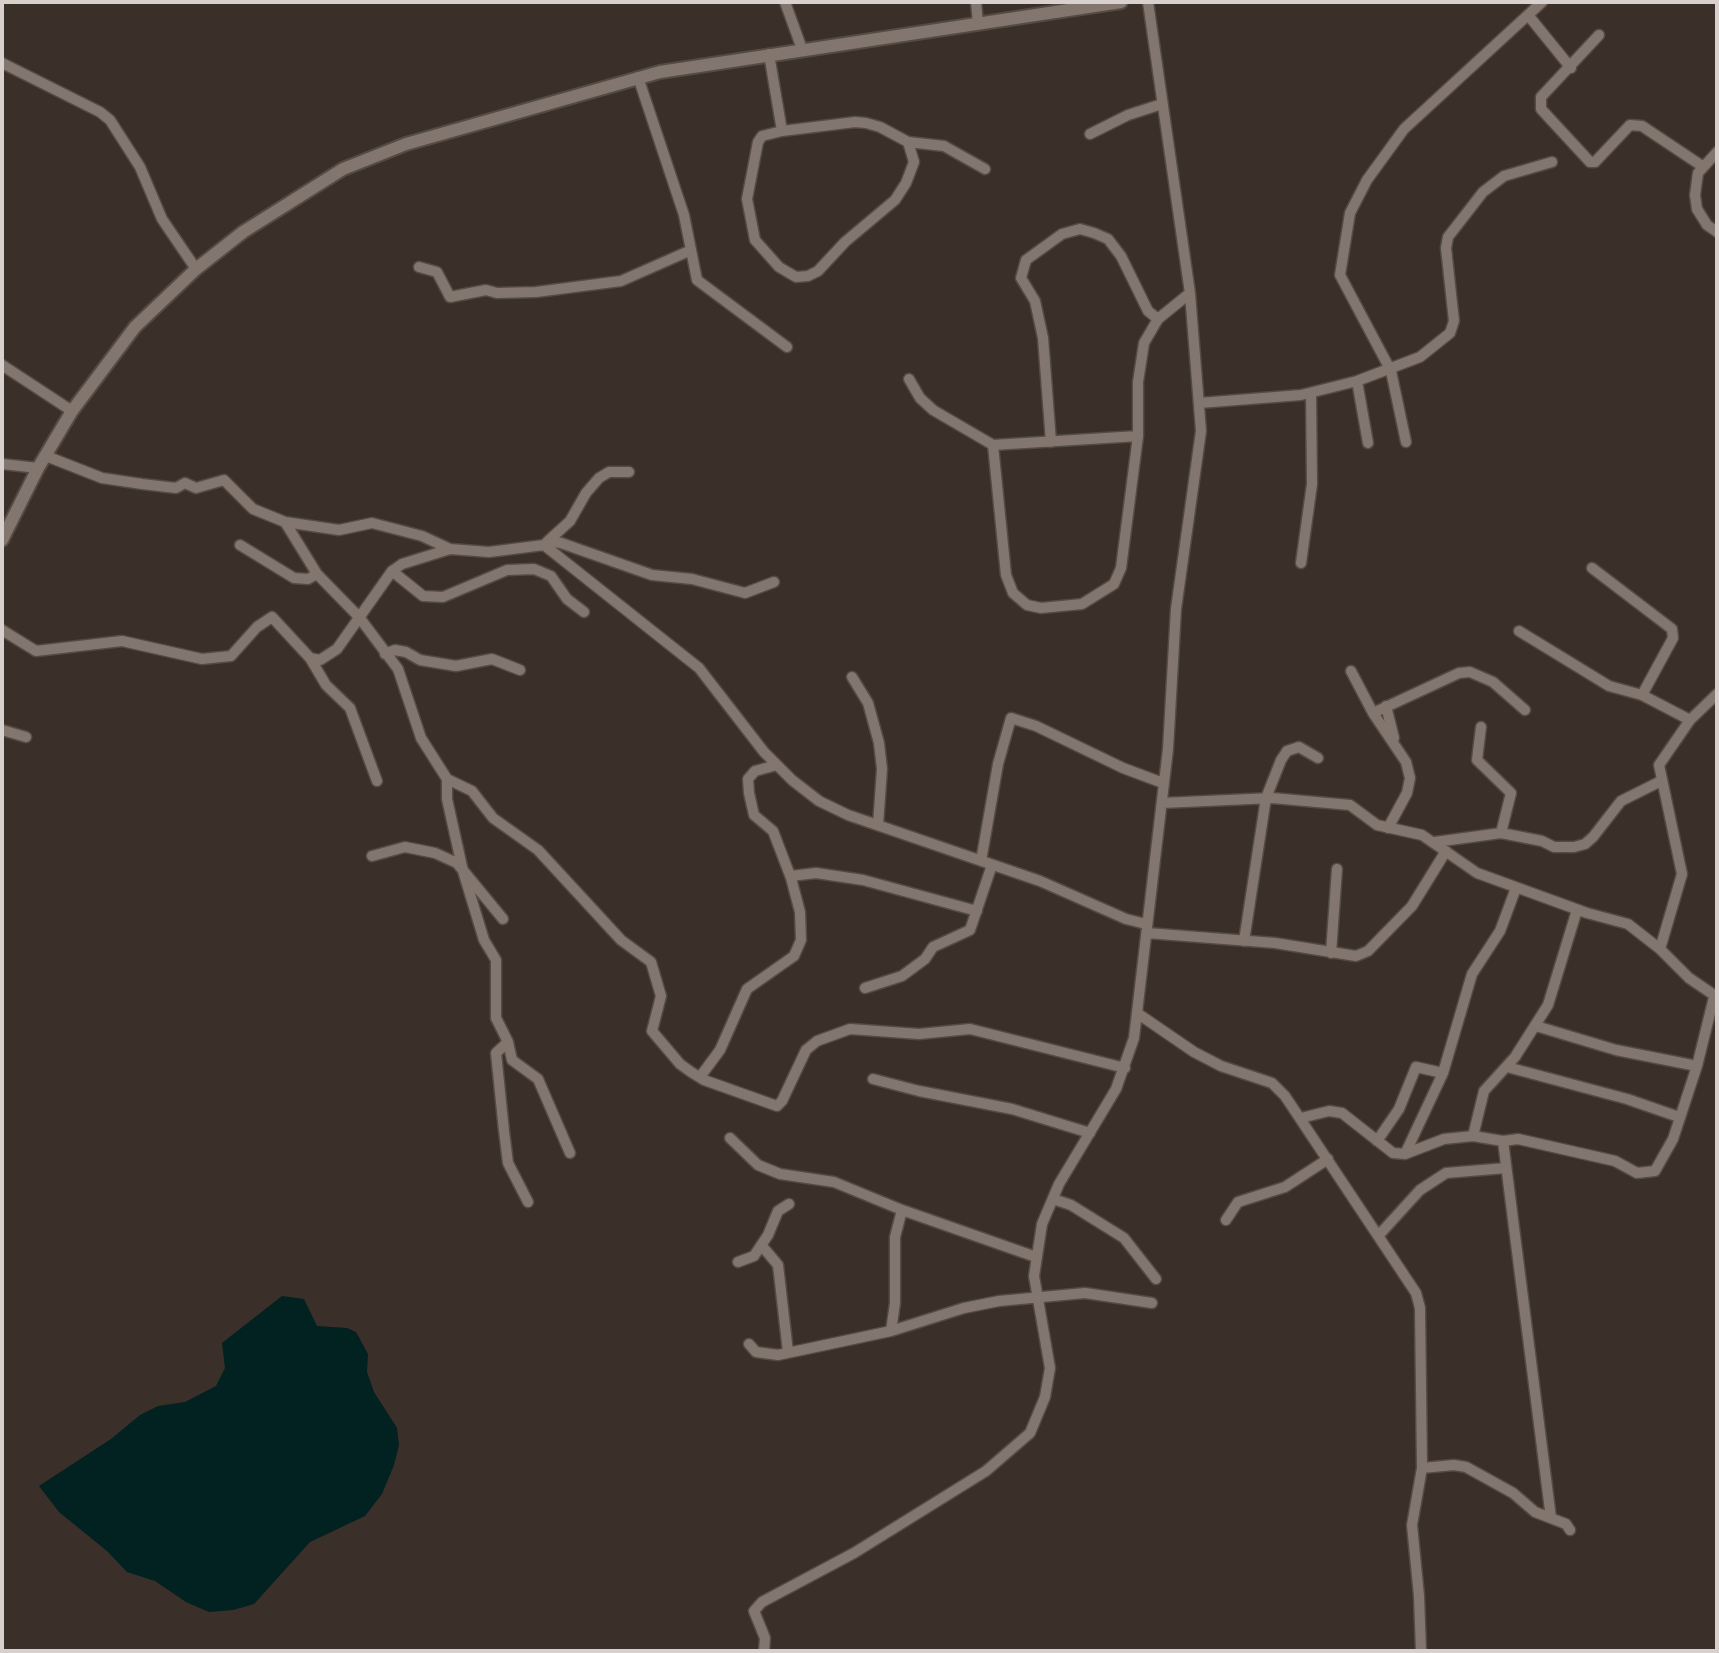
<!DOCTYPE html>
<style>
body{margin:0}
#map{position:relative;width:1719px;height:1653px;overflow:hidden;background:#3a2f29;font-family:"Space Grotesk",sans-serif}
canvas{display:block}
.frame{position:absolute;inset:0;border:4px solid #d7d0cc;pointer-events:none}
</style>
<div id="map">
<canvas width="1719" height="1653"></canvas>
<div class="frame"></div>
</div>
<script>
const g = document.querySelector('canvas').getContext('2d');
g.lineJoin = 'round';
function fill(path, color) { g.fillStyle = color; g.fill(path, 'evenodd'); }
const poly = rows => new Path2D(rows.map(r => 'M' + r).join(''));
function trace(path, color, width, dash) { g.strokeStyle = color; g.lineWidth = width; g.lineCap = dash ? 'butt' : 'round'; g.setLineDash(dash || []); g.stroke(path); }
const water = poly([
 [282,1296,304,1299,317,1326,347,1328,356,1332,368,1354,367,1372,374,1392,397,1428,399,1445,394,1465,382,1494,365,1516,310,1542,254,1604,233,1610,209,1612,186,1602,155,1581,127,1572,107,1551,59,1512,39,1486,111,1439,140,1415,158,1406,185,1402,216,1386,225,1368,222,1343]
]);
const minor = poly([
 [785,2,802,49],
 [976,2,978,24],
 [1528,15,1571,68],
 [1599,35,1541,97,1541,109,1590,162,1595,162,1630,125,1642,126,1702,166],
 [769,54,782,131,855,122,866,123,880,127,908,142,944,146,985,169],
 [2,63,100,112,110,120,140,167,162,219,196,269],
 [638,77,684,215,697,280,787,347],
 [782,131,762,136,758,142,747,199,755,240,779,267,796,277,808,276,818,271,845,242,895,200,906,183,914,162,908,142],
 [1090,134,1128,115,1162,104],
 [1717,152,1698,173,1695,195,1697,209,1707,225,1717,232],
 [419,267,437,272,450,297,486,290,497,293,536,292,621,281,689,251],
 [2,365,72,411],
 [909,379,920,398,933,410,993,445,1006,575,1013,593,1027,605,1041,608,1082,604,1114,584,1121,568,1138,436,1138,382,1144,343,1158,319,1190,293],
 [1357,381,1368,443],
 [1199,403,1301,395,1357,381,1420,357,1450,333,1454,321,1446,248,1448,237,1483,192,1504,176,1552,162],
 [1051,442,1043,338,1035,301,1021,278,1026,260,1062,234,1080,229,1094,233,1108,239,1121,256,1148,311,1158,319],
 [1406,442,1391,371,1340,275,1350,213,1367,180,1404,129,1542,2],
 [993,445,1138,436],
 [46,456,102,478,142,484,176,488,185,483,196,488,224,480,253,509,285,522,339,530,372,523,422,536,450,549],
 [2,464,38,468],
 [285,522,317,574,359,617,398,669,421,738,447,779,472,791,493,818,538,850,621,940,651,962,661,996,652,1031,680,1064,691,1072,704,1080,777,1106,782,1101,806,1050,817,1041,850,1029,919,1034,970,1029,1125,1068],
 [548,541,570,521,586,493,599,478,609,472,629,472],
 [240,545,294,578,308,579,317,574],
 [544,545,548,541,561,543,652,575,692,579,745,593,774,582],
 [1301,563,1312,484,1311,393],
 [1592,568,1672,629,1673,638,1642,695],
 [392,571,423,596,443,597,507,570,534,569,551,576,567,599,584,612],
 [2,630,36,651,122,641,202,659,231,656,257,627,272,617,310,658,320,660,337,649,392,571,402,564,450,549,489,552,544,545,699,668,764,752,792,780,819,801,848,815,1040,881,1126,919,1146,924],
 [1519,631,1609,686,1642,695,1690,720],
 [385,654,395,650,406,652,420,660,456,666,492,659,520,670],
 [310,658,326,685,350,708,377,781],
 [1351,671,1373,713,1406,762,1410,778,1407,793,1388,828],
 [852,677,868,703,879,743,882,769,878,825],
 [1386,706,1394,738],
 [1373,713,1459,673,1470,672,1493,682,1525,710],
 [1481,727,1477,760,1511,793,1501,833],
 [2,730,26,737],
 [447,779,447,799,463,871,484,940,496,960,496,1018,508,1042,512,1060,538,1079,570,1153],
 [1162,803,1272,798,1350,805,1377,825,1422,835,1477,873,1587,913,1628,924,1660,949,1689,978,1717,997],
 [1435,842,1501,833,1542,841,1554,847,1574,847,1585,844,1593,837,1621,801,1661,781],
 [372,856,405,847,435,853,457,863,503,919],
 [981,861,998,764,1011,718,1036,726,1123,768,1163,783],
 [791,876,816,873,863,880,977,911],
 [1147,933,1275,943,1356,956,1368,951,1412,906,1446,851],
 [1244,941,1266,798,1281,760,1287,751,1299,747,1318,758],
 [1660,949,1682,874,1659,765,1690,720,1717,694],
 [1331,953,1337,869],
 [865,988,902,976,925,959,933,947,970,930,992,865],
 [1137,1013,1194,1052,1221,1066,1272,1083,1285,1096,1416,1293,1420,1308,1422,1468,1412,1525,1419,1596,1421,1651],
 [1536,1026,1616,1050,1697,1066],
 [508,1042,496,1053,504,1131,508,1163,528,1202],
 [1507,1067,1627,1099,1679,1117],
 [700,1077,720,1050,747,989,794,956,801,940,800,912,791,878,773,831,754,815,749,793,748,779,755,771,777,765],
 [873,1079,919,1091,1012,1109,1090,1133],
 [1301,1118,1329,1111,1342,1113,1393,1153,1405,1154,1444,1139,1473,1136,1503,1141,1518,1139,1615,1161,1637,1173,1655,1171,1673,1139,1697,1066,1714,997],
 [1473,1136,1484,1091,1515,1057,1548,1005,1577,910],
 [730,1138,758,1165,780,1174,834,1182,902,1210,1036,1257],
 [1377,1141,1399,1109,1416,1067,1443,1073],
 [1503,1141,1551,1518],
 [1405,1154,1443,1073,1472,974,1500,931,1516,888],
 [1053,1199,1071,1205,1124,1238,1156,1279],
 [1226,1220,1238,1202,1285,1187,1328,1159],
 [1379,1235,1420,1190,1446,1173,1506,1168],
 [762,1246,778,1265,788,1352],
 [738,1262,754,1256,768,1235,778,1211,789,1204],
 [891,1331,895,1303,895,1237,902,1210],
 [749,1344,756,1352,778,1355,891,1331,964,1308,999,1301,1085,1293,1152,1303],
 [1422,1468,1454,1465,1466,1467,1513,1493,1535,1512,1566,1524,1570,1530],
 [764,1651,765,1638,754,1611,762,1602,854,1553,986,1471,1030,1433,1045,1397,1050,1368,1034,1276,1042,1224,1059,1184,1116,1089,1134,1038,1168,749,1176,609,1201,431,1190,293,1148,2]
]);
const tertiary = poly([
 [2,540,38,468,72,411,135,327,196,269,243,232,343,169,406,144,660,72,1121,2]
]);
fill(water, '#022121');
trace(minor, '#544b45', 13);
trace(tertiary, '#544b45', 16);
trace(minor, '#83766f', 10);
trace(tertiary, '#83766f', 12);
</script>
